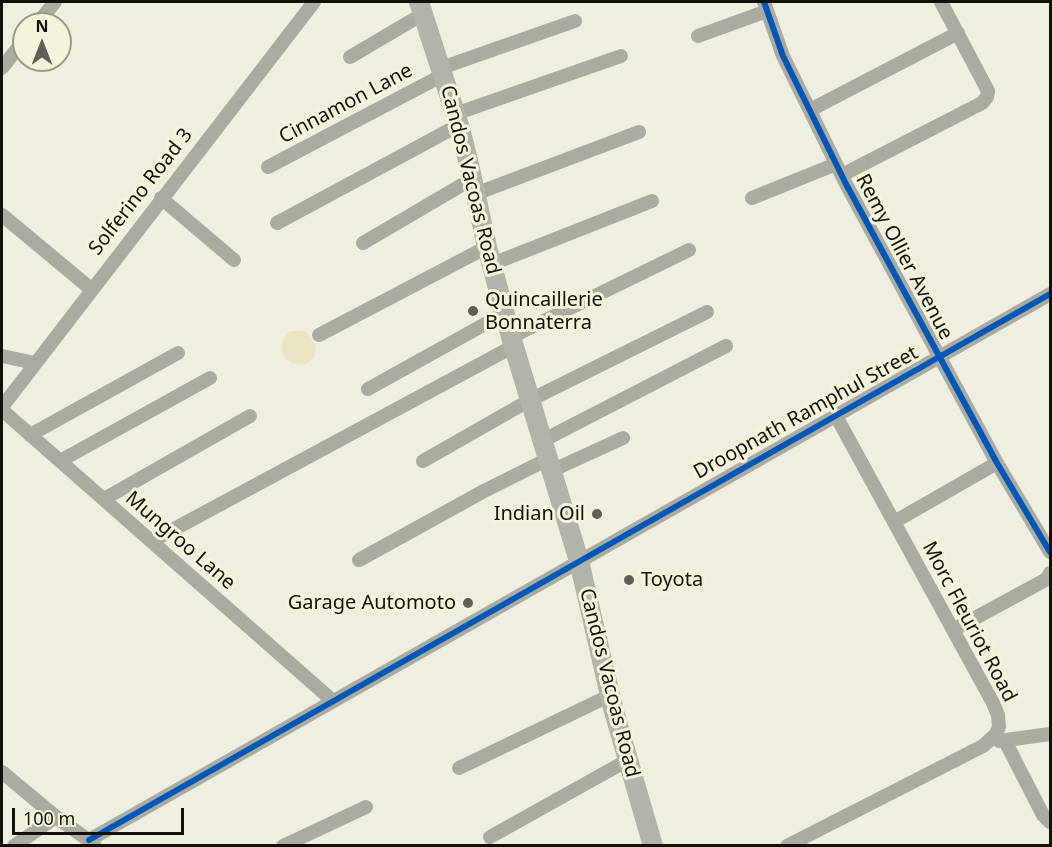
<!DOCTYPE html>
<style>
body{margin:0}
#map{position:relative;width:1052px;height:847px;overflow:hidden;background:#f0eee1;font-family:"Noto Sans",sans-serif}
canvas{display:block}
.frame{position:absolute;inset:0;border:3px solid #121109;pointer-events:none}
.north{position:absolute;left:12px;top:12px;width:60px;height:60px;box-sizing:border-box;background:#f6f3db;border:2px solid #9b9987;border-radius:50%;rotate:0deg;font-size:16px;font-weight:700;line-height:24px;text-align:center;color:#121109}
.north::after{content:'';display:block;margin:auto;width:21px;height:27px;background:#605e55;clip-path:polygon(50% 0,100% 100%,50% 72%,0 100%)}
.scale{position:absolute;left:12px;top:808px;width:172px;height:27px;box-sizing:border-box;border:3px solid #121109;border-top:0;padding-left:8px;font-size:18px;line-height:21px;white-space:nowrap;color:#121109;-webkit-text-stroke:4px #f6f3db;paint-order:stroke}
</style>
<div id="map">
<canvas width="1052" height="847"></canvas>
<div class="frame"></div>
<div class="north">N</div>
<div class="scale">100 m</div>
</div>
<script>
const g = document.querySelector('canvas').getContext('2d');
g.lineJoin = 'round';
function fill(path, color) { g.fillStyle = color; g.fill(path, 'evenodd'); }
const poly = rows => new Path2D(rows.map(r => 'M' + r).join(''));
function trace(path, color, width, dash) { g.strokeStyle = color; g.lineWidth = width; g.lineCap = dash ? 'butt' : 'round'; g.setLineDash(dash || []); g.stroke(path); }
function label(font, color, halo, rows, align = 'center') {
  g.font = font + ' "Noto Sans",sans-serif'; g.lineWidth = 6; g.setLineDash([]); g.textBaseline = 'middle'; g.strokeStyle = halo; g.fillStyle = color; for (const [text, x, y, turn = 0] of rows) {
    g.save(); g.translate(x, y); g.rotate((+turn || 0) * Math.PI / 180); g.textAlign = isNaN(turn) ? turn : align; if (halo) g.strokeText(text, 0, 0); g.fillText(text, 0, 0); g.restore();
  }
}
const green = poly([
 [299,330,307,332,316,346,314,358,306,364,292,363,285,359,281,349,283,340,288,332]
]);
const minor = poly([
 [764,2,783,56,846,184,997,463,1050,552],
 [37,24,55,2],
 [698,36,767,11],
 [350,57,423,14],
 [2,68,24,40],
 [441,68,575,21],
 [810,110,958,33],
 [455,114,621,56],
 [268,167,443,75],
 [842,175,982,103,987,97,988,91,941,2],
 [475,194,639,132],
 [161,198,234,260],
 [752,198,836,164],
 [2,215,91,289],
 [277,223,459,125],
 [363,243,472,179],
 [492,264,652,201],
 [319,335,487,247],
 [511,337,689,250],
 [2,356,35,363],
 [368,389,505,313],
 [2,407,314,2],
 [2,410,333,701],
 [30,435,178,353],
 [542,441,726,346],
 [60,461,210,378],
 [423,461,530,400,707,312],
 [551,471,623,438],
 [104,499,250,416],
 [894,522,997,463],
 [152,541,514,346],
 [359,560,484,491,548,459],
 [953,630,1047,579,1050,573],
 [999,741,1050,734],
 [1005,741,1043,815,1050,822],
 [459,768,611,695],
 [2,772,56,817,94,844],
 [490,837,628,760],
 [89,840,1050,294],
 [14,846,56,817],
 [283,846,366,807],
 [787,846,983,746,996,734,999,727,998,715,993,703,836,416]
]);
const secondary = poly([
 [419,2,459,125,469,164,487,247,511,337,579,561,613,708,653,846]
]);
const cycleway = poly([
 [764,2,783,56,846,184,997,463,1050,552],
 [89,840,1050,294]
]);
const markers = [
 [473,311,6,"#605e55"],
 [597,514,6,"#605e55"],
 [629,580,6,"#605e55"],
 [468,603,6,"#605e55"]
];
const streetNames = [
 ["Cinnamon Lane",346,104,-28],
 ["Candos Vacoas Road",470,180,76],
 ["Solferino Road 3",141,192,-52],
 ["Remy Ollier Avenue",904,257,62],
 ["Droopnath Ramphul Street",806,413,-29],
 ["Mungroo Lane",180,541,41],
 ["Morc Fleuriot Road",969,622,62],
 ["Candos Vacoas Road",609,683,76]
];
const poiNames = [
 ["Quincaillerie",485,300],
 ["Bonnaterra",485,323],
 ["Indian Oil",585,514,"right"],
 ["Toyota",641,580],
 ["Garage Automoto",456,603,"right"]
];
fill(green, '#e9e5c3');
trace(minor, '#acaba2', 14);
trace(secondary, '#b4b3aa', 20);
trace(cycleway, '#0057b8', 6);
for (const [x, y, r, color] of markers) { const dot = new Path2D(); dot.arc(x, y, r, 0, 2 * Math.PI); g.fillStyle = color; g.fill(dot); trace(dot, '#f6f3db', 2); }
label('20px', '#121109', '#f6f3db', streetNames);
label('20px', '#121109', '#f6f3db', poiNames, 'left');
</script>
